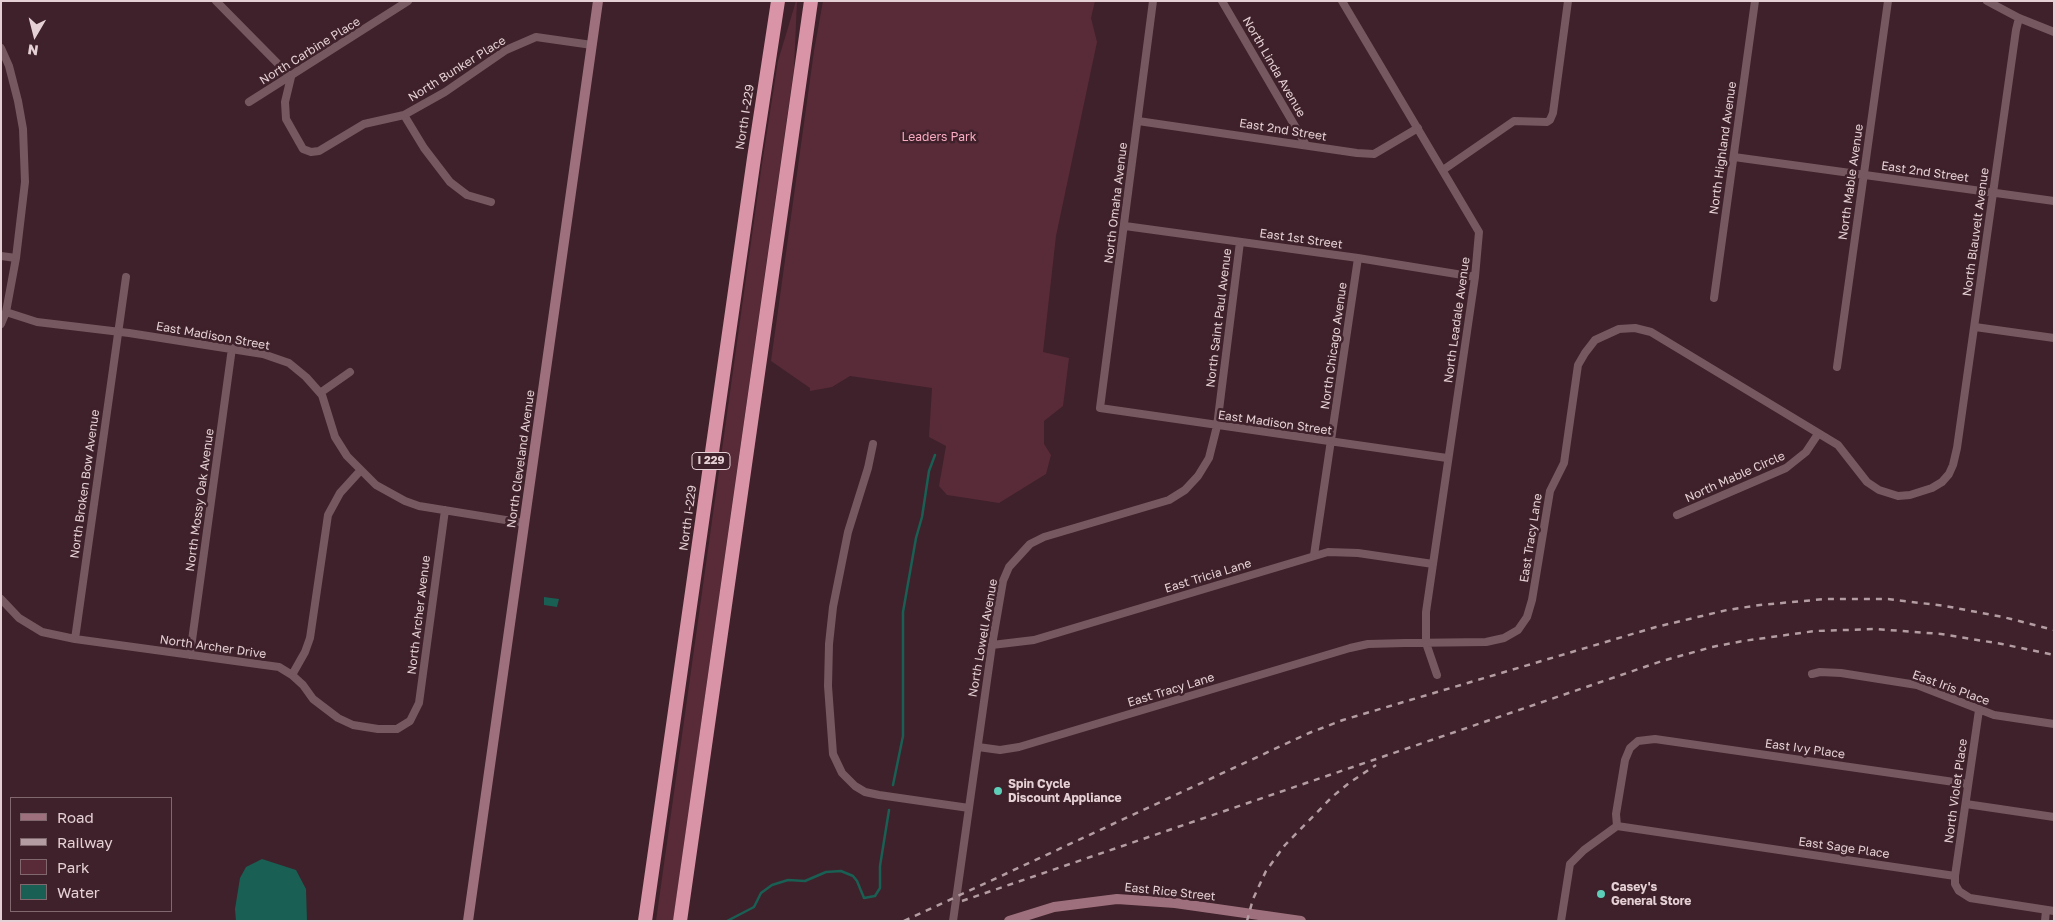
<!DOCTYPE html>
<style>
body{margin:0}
#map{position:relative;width:2055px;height:922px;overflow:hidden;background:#3e212a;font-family:"Golos Text",sans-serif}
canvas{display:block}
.frame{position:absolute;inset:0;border:2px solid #e5d1d5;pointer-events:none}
.legend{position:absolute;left:10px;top:797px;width:162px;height:115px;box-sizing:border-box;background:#3e212a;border:1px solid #81676e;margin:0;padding:6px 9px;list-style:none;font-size:15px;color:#e5d1d5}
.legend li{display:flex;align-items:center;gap:10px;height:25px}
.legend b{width:25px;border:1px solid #81676e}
.north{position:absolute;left:10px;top:10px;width:50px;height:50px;-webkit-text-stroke:4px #3e212a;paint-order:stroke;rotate:188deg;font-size:14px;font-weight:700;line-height:20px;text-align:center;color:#e5d1d5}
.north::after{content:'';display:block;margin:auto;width:18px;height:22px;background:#e5d1d5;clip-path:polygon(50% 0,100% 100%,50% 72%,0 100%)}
</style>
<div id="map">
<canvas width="2055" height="922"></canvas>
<div class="frame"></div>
<ul class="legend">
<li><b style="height:6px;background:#9e707d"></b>Road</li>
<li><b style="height:6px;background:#b39ca2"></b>Railway</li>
<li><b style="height:14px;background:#592b39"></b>Park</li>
<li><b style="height:14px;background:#195f53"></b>Water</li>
</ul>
<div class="north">N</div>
</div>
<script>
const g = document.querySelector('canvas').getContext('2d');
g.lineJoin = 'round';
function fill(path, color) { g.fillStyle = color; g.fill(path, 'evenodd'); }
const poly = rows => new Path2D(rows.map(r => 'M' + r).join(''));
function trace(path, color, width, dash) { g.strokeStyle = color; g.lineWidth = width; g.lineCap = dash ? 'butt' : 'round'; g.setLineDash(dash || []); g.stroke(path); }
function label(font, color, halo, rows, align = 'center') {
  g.font = font + ' "Golos Text",sans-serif'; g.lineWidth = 5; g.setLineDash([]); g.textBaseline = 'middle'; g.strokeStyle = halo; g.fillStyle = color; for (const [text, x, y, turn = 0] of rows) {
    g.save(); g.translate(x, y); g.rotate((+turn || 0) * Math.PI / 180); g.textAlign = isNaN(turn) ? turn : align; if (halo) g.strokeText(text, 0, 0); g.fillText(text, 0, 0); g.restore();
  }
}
const green = poly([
 [796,1,797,1,794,68,673,921,656,921,762,164,778,61],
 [823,1,1095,1,1091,18,1097,42,1056,236,1043,352,1069,358,1063,406,1044,421,1044,444,1051,455,1046,474,999,503,947,495,939,486,946,446,929,437,932,388,850,376,832,387,810,391,810,388,771,361,814,51]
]);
const water = poly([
 [544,597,559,599,557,607,544,605],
 [262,859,296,870,306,889,307,921,236,921,235,909,240,878,246,867]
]);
const stream = poly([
 [893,785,903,736,903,612,916,538,922,517,929,471,935,455],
 [727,921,754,907,761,893,772,885,788,880,805,881,826,872,841,871,853,876,857,881,864,898,875,896,880,888,880,866,889,810]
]);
const street = poly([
 [216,1,291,77,285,102,286,119,303,149,311,152,319,151,364,124,404,115,445,92,506,50,536,37,592,45],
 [1153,1,1100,408,1447,458],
 [1222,1,1306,145],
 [1342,1,1479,232,1475,277,1426,612,1426,643,1437,675],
 [1987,1,2019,18,2054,32],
 [1,48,9,66,18,101,23,129,25,182,16,258,6,312,1,324],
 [249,102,408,1],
 [404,115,424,148,450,182,467,195,491,202],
 [1138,121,1357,153,1374,154,1418,128],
 [1734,157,2054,201],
 [1443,170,1514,121,1547,122,1550,120,1553,113,1568,1],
 [1125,226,1358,258,1475,277],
 [1,256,16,258],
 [1714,298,1755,1],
 [6,312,37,322,129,333,263,354,289,363,306,377,322,395,335,437,347,456,376,485,405,501,419,506,524,523],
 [1975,327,2054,338],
 [1837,367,1888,1],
 [320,393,350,372],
 [873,444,868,468,848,532,833,607,829,644,828,686,833,754,842,773,855,786,865,792,879,795,969,808],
 [1677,515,1786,468,1806,452,1818,434],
 [1314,555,1358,258],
 [1,599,19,618,42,632,75,639,279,667,292,675,303,685,313,699,338,718,353,725,378,729,397,729,410,721,419,703,445,510],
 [75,639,126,277],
 [992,645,1034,640,1328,552,1358,553,1433,564],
 [190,655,232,348],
 [1812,674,1820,672,1841,673,1917,685,1994,715,2054,724],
 [292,675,305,652,310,638,328,515,340,493,360,471],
 [1979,710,1955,876,1955,884,1959,891,1970,898,2054,911],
 [978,747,1000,750,1019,747,1350,648,1368,644,1405,643,1486,642,1504,638,1518,630,1527,617,1532,600,1550,491,1564,463,1578,365,1585,353,1595,340,1619,329,1635,328,1651,332,1838,445,1867,482,1879,490,1898,496,1910,495,1932,488,1942,482,1949,474,1953,465,1957,448,2016,30,2019,18],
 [1966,804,2054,817],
 [1617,826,1955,876],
 [953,921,992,645,1003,581,1009,567,1030,544,1044,537,1169,500,1185,490,1198,476,1209,458,1217,426,1240,242],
 [1561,921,1570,864,1584,850,1617,826,1616,814,1625,760,1630,748,1638,741,1655,739,1968,784],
 [2045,921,2046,910]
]);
const secondary = poly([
 [468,921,598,1],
 [1009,921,1054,907,1117,899,1175,903,1301,921]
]);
const highway = poly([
 [645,921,754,158,778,1],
 [680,921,811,1]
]);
const rail = poly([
 [962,901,1662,661,1712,647,1743,641,1815,631,1876,629,1941,634,2002,644,2054,655],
 [904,921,1309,733,1343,720,1656,627,1727,610,1760,605,1825,599,1888,599,1945,606,2003,617,2054,630],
 [1247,921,1253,899,1266,871,1285,845,1332,797,1349,783,1376,765]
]);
const markers = [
 [998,791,5,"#5dceb8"],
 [1601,894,5,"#5dceb8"]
];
const shields = [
 [711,461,38]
];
const shieldNames = [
 ["I 229",711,461]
];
const streetNames = [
 ["North Carbine Place",310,51,-32],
 ["North Linda Avenue",1274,67,60],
 ["North Bunker Place",457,69,-32],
 ["North I-229",745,117,-81],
 ["East 2nd Street",1283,130,9],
 ["North Highland Avenue",1723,148,-82],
 ["East 2nd Street",1925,172,8],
 ["North Mable Avenue",1851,182,-82],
 ["North Omaha Avenue",1116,203,-83],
 ["North Blauvelt Avenue",1976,232,-82],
 ["East 1st Street",1301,239,8],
 ["North Saint Paul Avenue",1219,318,-83],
 ["North Leadale Avenue",1457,320,-82],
 ["East Madison Street",213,336,10],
 ["North Chicago Avenue",1334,346,-82],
 ["East Madison Street",1275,423,8],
 ["North Cleveland Avenue",521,459,-82],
 ["North Mable Circle",1735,477,-24],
 ["North Broken Bow Avenue",85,484,-82],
 ["North Mossy Oak Avenue",200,500,-82],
 ["North I-229",688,518,-82],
 ["East Tracy Lane",1531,538,-81],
 ["East Tricia Lane",1208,576,-17],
 ["North Archer Avenue",419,615,-83],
 ["North Lowell Avenue",983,638,-80],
 ["North Archer Drive",213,647,8],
 ["East Iris Place",1951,688,20],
 ["East Tracy Lane",1171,690,-17],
 ["East Ivy Place",1805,749,8],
 ["North Violet Place",1956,791,-82],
 ["East Sage Place",1844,848,8],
 ["East Rice Street",1170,892,6]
];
const parkNames = [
 ["Leaders Park",939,137]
];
const poiNames = [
 ["Spin Cycle",1008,784],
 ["Discount Appliance",1008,798],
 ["Casey's",1611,887],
 ["General Store",1611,901]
];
fill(green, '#592b39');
fill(water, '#195f53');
trace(stream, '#195f53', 2.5);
trace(street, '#755860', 8);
trace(secondary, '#9e707d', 10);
trace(highway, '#da94a7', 14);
trace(rail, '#b39ca2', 2.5, [6, 6]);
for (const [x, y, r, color] of markers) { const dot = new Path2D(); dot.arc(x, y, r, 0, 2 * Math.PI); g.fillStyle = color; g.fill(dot); trace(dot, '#3e212a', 2); }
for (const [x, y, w] of shields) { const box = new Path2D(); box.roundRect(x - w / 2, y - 8.5, w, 17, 4); g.fillStyle = '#3e212a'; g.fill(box); trace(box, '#e5d1d5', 1); }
label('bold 11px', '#e5d1d5', null, shieldNames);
label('12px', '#e5d1d5', '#3e212a', streetNames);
label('12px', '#f9abc1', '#3e212a', parkNames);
label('bold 12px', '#e5d1d5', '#3e212a', poiNames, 'left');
</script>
